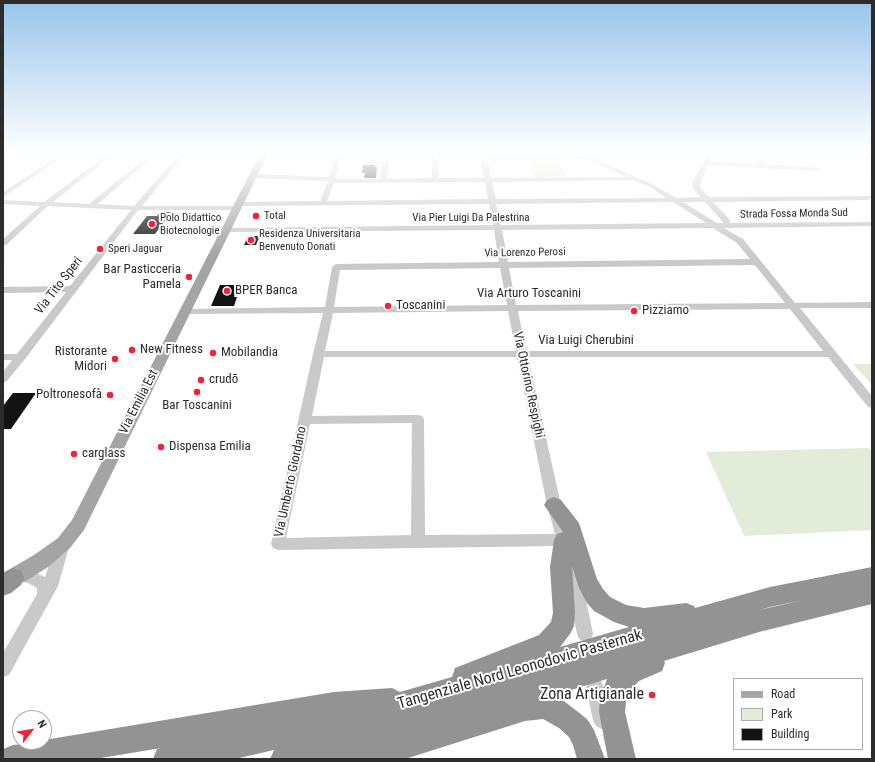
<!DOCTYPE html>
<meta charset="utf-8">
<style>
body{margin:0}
#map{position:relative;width:875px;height:762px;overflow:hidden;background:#fff;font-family:"Roboto Condensed",sans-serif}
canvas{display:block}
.frame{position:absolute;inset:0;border:4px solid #2c2c2c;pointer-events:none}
.legend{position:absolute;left:733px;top:678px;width:130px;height:72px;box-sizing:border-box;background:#fff;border:1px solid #ababab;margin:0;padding:5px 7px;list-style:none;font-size:12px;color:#2c2c2c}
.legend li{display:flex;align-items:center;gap:8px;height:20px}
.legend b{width:20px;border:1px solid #ababab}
.north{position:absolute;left:12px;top:710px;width:40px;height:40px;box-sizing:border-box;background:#fff;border:1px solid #ababab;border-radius:50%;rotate:59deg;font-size:11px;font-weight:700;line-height:16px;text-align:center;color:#2c2c2c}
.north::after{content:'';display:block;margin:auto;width:14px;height:18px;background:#ed2538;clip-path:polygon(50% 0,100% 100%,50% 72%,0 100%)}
</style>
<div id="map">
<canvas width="875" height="762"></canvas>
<div class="frame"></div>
<ul class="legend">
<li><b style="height:5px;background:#a4a4a4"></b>Road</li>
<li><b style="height:11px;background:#e3ebd9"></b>Park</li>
<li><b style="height:11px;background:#131313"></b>Building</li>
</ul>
<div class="north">N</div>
</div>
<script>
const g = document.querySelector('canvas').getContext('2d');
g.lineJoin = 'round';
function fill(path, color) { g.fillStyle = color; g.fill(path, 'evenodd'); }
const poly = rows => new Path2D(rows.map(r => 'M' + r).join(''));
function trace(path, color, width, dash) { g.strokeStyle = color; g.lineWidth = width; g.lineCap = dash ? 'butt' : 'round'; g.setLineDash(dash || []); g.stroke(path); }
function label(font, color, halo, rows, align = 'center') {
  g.font = font + ' "Roboto Condensed",sans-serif'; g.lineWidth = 4; g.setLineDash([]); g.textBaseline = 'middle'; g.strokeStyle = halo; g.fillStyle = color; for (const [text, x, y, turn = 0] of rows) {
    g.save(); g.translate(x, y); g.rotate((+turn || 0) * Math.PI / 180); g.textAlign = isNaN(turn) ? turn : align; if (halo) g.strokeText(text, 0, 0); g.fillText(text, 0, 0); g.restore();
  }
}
const green = poly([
 [557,159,567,177,536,178,528,160],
 [853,364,872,364,872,385],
 [869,448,872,452,872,530,744,536,706,452]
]);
const building = poly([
 [363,165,375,165,375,167,377,167,376,178,364,178,365,173,362,173],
 [160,212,171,212,155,234,133,234,147,216,157,216],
 [248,236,260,236,256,245,244,245],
 [220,285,239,285,234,297,237,297,234,306,211,306],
 [13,393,36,393,11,429,3,429,3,406]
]);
const minor = poly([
 [110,152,117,152,53,202,89,204,150,154,154,154,154,156,98,204,134,206,181,152,187,152,142,206,237,206,241,208,237,210,138,210,25,359,7,381,3,383,3,372,12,360,3,360,3,354,17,354,66,292,3,293,3,287,70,286,131,210,48,206,6,245,3,245,3,239,40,206,3,204,3,200,44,202,110,152],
 [336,152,342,152,335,179,380,179,384,152,390,152,387,179,432,178,431,152,437,152,439,178,484,178,480,152,486,152,487,156,579,156,572,152,580,152,654,185,676,198,701,197,694,190,692,184,708,152,714,152,710,161,758,164,750,152,756,152,765,164,820,168,820,170,818,171,708,165,700,184,701,189,709,197,871,196,872,198,868,200,713,202,730,220,730,223,872,222,872,226,724,228,743,239,795,303,872,302,872,308,800,308,872,396,872,408,868,407,828,357,528,357,561,505,582,580,593,634,591,639,585,642,579,639,577,634,566,580,558,546,278,550,273,548,271,544,313,354,323,313,185,314,182,313,180,311,182,309,325,307,332,267,336,264,499,262,494,230,223,232,222,230,226,228,493,225,489,204,239,206,235,204,239,202,320,201,328,181,254,178,251,176,254,174,329,177,336,152],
 [586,159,626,177,491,178,488,160,586,159],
 [633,180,650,187,666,198,496,199,492,182,633,180],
 [485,182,488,199,327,201,334,183,485,182],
 [673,202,706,223,501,225,496,204,673,202],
 [683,202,705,202,724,223,717,223,683,202],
 [713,228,737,243,750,259,508,262,502,230,713,228],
 [755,265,785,303,516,305,509,268,755,265],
 [500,268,507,305,334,307,340,270,500,268],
 [790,309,823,351,526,351,518,311,790,309],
 [508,311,516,351,325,351,333,313,508,311],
 [324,357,517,357,547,505,555,534,425,535,424,419,422,416,418,415,312,416,324,357],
 [412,423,411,535,286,538,310,424,412,423],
 [860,152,866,152,872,157,872,163,860,152],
 [63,153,68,154,3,197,3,192,63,153],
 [63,538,68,540,70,544,58,586,9,675,3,677,3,653,37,594,37,588,28,583,14,580,12,575,14,570,19,568,30,570,45,577,56,544,58,540,63,538],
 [595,678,601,681,604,687,611,720,608,726,602,729,596,726,593,720,586,687,589,681,595,678]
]);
const major = poly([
 [261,152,269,152,84,530,70,548,48,567,26,581,3,590,3,573,34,555,58,538,72,520,261,152]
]);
const highway = poly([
 [554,497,561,500,579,523,597,579,603,589,610,597,626,605,644,608,686,603,694,606,695,608,770,587,872,567,872,604,759,632,664,661,665,663,662,671,639,681,627,693,625,712,636,759,608,759,599,712,600,699,607,679,551,696,564,701,587,719,594,730,605,759,577,759,573,745,569,737,559,728,543,719,525,721,405,759,270,759,274,750,235,759,153,759,157,749,161,748,95,759,3,759,3,749,13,745,44,742,44,740,334,692,392,688,400,692,452,677,455,668,529,639,539,635,551,622,553,613,550,567,554,540,557,534,563,532,544,505,547,500,554,497],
 [572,566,579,588,587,603,594,611,614,622,629,627,560,647,570,634,574,626,575,613,572,566],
 [803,600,759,610,770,607,803,600],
 [13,568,21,571,24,578,21,585,11,593,3,596,3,573,13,568]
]);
const markers = [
 [256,216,4,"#ed2538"],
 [152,224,4,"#ed2538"],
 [251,240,4,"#ed2538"],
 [100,249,4,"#ed2538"],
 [189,277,4,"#ed2538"],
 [227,291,4,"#ed2538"],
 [388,306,4,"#ed2538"],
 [634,311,4,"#ed2538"],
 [132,350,4,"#ed2538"],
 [213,353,4,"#ed2538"],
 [115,359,4,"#ed2538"],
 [201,380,4,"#ed2538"],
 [197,392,4,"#ed2538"],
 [110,395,4,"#ed2538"],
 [161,447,4,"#ed2538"],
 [74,454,4,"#ed2538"],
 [652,695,4,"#ed2538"]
];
const farStreetnames = [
 ["Strada Fossa Monda Sud",794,214,-1],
 ["Via Pier Luigi Da Palestrina",471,218],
 ["Via Lorenzo Perosi",525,253,-1]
];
const farPoinames = [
 ["Total",264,216],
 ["Polo Didattico",160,218],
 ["Biotecnologie",160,231],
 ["Residenza Universitaria",259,234],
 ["Benvenuto Donati",259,247],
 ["Speri Jaguar",108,249]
];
const poiNames = [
 ["Bar Pasticceria",181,270,"right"],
 ["Pamela",181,285,"right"],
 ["BPER Banca",235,291],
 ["Toscanini",396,306],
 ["Pizziamo",642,311],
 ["New Fitness",140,350],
 ["Ristorante",107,352,"right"],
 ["Midori",107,367,"right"],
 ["Mobilandia",221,353],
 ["crudō",209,380],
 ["Poltronesofà",102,395,"right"],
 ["Bar Toscanini",197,406,"center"],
 ["Dispensa Emilia",169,447],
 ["carglass",82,454]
];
const streetNames = [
 ["Via Tito Speri",59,286,-52],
 ["Via Arturo Toscanini",529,294],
 ["Via Luigi Cherubini",586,341],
 ["Via Ottorino Respighi",528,385,78],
 ["Via Emilia Est",139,402,-63],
 ["Via Umberto Giordano",291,482,-78]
];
const nearStreetnames = [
 ["Tangenziale Nord Leonodovic Pasternak",520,670,-16]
];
const nearPoinames = [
 ["Zona Artigianale",644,695]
];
fill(green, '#e3ebd9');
fill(building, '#131313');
fill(minor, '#c9c9c9');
fill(major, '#a4a4a4');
fill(highway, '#939393');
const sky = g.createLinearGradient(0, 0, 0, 258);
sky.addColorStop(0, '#99c4ea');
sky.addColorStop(0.59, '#fff');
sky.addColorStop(1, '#ffffff00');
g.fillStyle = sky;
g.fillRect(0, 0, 875, 258);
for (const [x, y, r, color] of markers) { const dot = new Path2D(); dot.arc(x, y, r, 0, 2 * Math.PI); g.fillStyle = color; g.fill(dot); trace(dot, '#fff', 1.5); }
label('11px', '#2c2c2c', '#fff', farStreetnames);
label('11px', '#2c2c2c', '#fff', farPoinames, 'left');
label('13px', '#2c2c2c', '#fff', poiNames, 'left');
label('13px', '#2c2c2c', '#fff', streetNames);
label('16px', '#2c2c2c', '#fff', nearStreetnames);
label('16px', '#2c2c2c', '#fff', nearPoinames, 'right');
</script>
